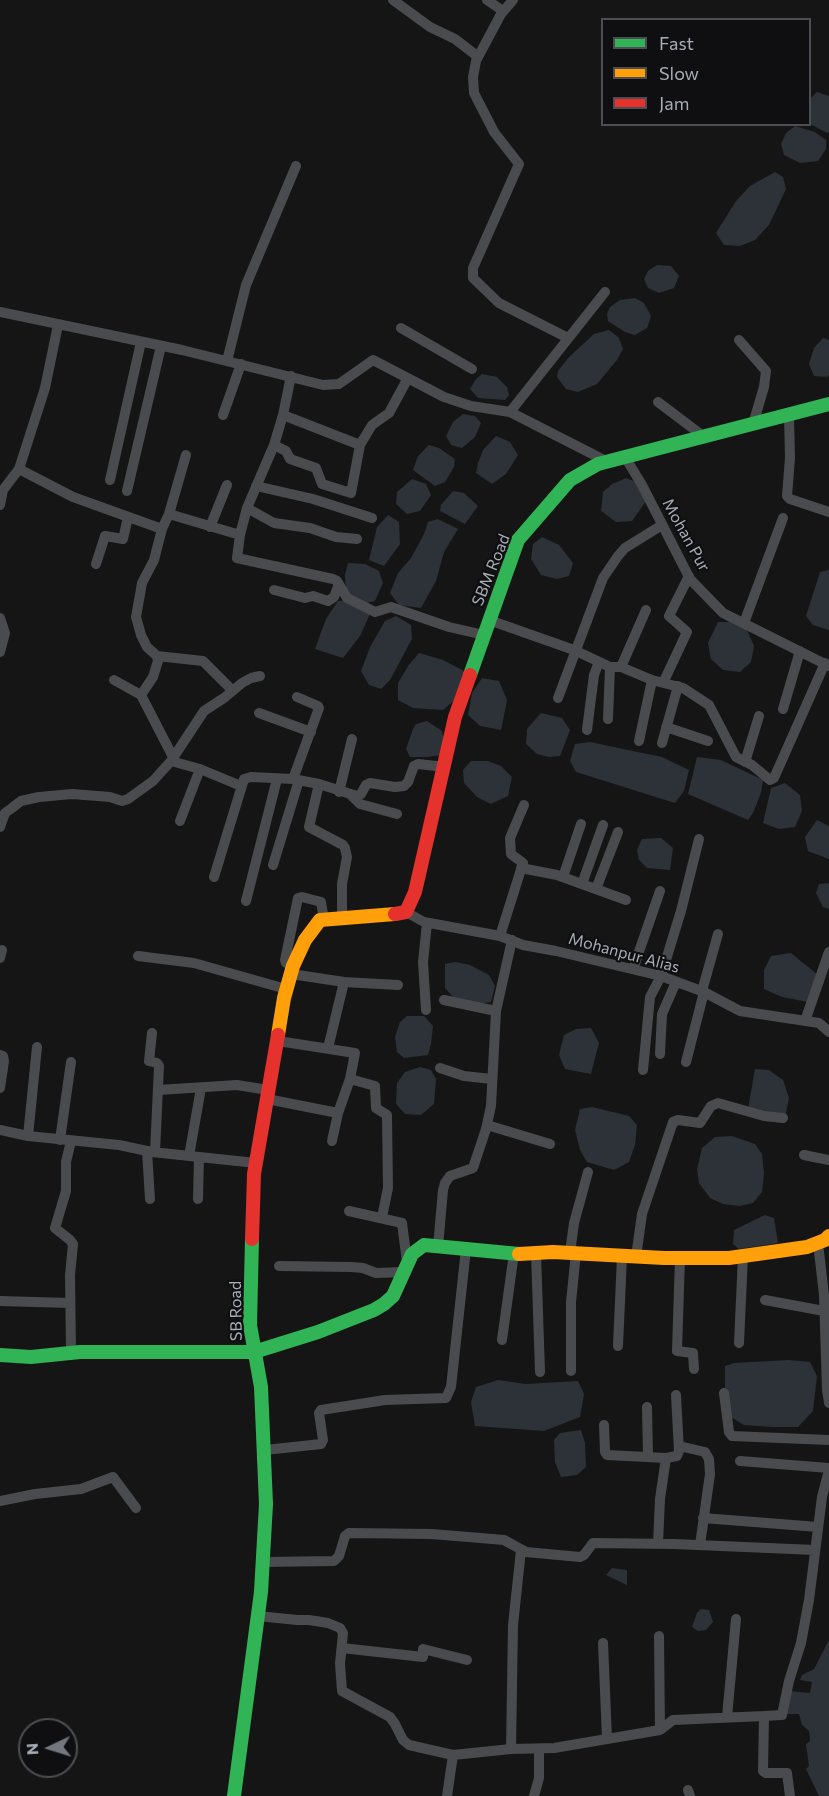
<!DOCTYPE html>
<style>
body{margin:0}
#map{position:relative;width:829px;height:1796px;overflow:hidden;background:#151515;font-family:Commissioner,sans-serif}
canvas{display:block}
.legend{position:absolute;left:601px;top:18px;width:210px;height:108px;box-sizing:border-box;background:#0f0f11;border:2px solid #4c4e53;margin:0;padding:8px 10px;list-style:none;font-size:18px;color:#a7acb5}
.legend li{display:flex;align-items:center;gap:12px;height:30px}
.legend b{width:30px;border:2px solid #4c4e53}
.north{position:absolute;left:18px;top:1718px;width:60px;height:60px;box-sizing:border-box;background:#0f0f11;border:2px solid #4c4e53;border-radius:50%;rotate:266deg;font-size:16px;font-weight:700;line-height:24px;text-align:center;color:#a7acb5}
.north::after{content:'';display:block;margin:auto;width:21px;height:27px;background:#74777d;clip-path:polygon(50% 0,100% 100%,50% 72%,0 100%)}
</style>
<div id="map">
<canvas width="829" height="1796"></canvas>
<ul class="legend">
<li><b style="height:8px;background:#30b455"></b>Fast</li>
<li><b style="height:8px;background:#ff9f0a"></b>Slow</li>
<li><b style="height:8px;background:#e5322d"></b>Jam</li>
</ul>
<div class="north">N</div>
</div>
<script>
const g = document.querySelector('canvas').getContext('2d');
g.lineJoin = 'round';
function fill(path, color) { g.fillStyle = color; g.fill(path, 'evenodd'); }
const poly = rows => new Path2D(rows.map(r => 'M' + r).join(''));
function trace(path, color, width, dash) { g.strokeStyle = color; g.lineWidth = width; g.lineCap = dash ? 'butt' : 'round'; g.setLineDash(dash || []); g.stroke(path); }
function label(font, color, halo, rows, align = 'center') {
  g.font = font + ' Commissioner,sans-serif'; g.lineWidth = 4.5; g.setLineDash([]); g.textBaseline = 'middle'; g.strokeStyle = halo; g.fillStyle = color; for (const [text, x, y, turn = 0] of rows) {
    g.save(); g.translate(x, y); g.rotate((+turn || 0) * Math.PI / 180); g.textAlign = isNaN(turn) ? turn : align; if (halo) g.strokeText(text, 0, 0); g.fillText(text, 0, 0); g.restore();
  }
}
const water = poly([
 [817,92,829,96,829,132,827,133,810,124,810,99],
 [795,126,815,132,826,140,826,149,818,161,800,163,784,155,781,144,786,133],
 [775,172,783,177,786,189,769,225,755,240,740,246,724,245,716,233,736,201,750,186],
 [657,265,671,266,679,276,674,288,659,293,648,288,644,279,648,271],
 [635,298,644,303,651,316,647,328,635,335,625,332,608,321,607,314,610,307,620,300],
 [609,330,619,338,623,349,617,360,597,384,578,392,566,389,557,377,558,371,569,357,594,334],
 [823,338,829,340,829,375,827,377,814,376,809,364,814,348],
 [482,374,497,377,507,387,509,395,505,400,478,398,470,389,476,379],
 [463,414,475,416,481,423,475,437,462,448,451,445,446,436,453,422],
 [496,436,510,442,518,455,506,474,492,484,476,473,478,463,483,450],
 [429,445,439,448,455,459,454,467,445,482,435,486,413,470,418,456],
 [626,478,639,483,646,501,632,521,616,522,601,511,603,492,612,484],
 [412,479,426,484,431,495,420,511,407,514,396,504,397,492],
 [453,491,464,493,478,506,465,524,440,511,441,505],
 [388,515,399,522,400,544,384,566,369,560,377,527],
 [438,519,458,529,444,552,436,581,421,608,399,605,390,593,398,573,411,558,424,534,428,522],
 [542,537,559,545,573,563,569,576,557,579,541,575,531,559,533,544],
 [348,563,365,564,379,571,383,583,375,601,366,603,346,594,345,575],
 [829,570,829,630,813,625,806,616,820,572],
 [352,600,370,614,360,636,343,658,315,649,326,619,338,601],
 [396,616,411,625,412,639,390,680,381,689,369,685,361,671,370,647,385,621],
 [718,622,738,622,748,632,754,646,751,662,740,672,723,670,711,659,708,643],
 [419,653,443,660,464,671,457,698,443,710,413,708,398,700,398,683,408,666],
 [482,678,499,681,507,700,501,730,480,726,468,715,472,693],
 [541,713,562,718,570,730,560,756,549,757,537,754,526,744,527,729],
 [427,721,442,731,444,739,442,755,427,757,410,757,406,749,413,729,416,724],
 [590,742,662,757,689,770,684,791,675,803,576,772,570,761,575,744],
 [697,757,721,760,763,780,761,793,753,813,748,820,688,794],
 [471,761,488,761,501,766,512,777,508,796,491,804,477,797,464,783,463,770],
 [785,783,800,795,802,811,795,827,779,829,763,823,771,788],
 [817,820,829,826,829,859,808,851,805,837],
 [661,838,673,848,670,870,647,868,639,860,637,850,642,839],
 [829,883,829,909,823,907,816,893,819,884],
 [791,953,818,975,808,1002,782,997,764,989,764,970,771,956],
 [455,962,470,965,489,975,495,986,491,1002,478,1004,455,999,445,988,445,964],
 [407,1016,424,1016,433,1026,431,1044,428,1055,404,1058,397,1052,395,1037,400,1022],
 [591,1028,599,1043,591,1074,565,1069,559,1055,564,1035,576,1029],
 [420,1067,431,1070,436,1079,434,1104,421,1115,405,1114,396,1104,397,1083,405,1072],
 [755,1069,769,1070,783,1080,789,1098,785,1118,748,1109],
 [592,1107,629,1116,637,1125,635,1145,629,1162,614,1170,587,1162,580,1150,575,1130,580,1109],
 [732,1136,755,1144,762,1154,764,1173,762,1192,753,1203,740,1206,723,1204,710,1198,699,1183,697,1169,702,1148,715,1137],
 [765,1215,774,1218,778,1243,739,1249,733,1244,734,1230],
 [789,1360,810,1362,817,1376,813,1411,798,1427,772,1427,744,1425,729,1416,725,1392,725,1366,734,1363],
 [498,1380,526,1384,578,1381,584,1394,580,1417,544,1431,475,1426,471,1402,476,1387],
 [581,1430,585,1443,586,1467,577,1475,561,1477,555,1462,554,1440,560,1433],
 [612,1568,627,1570,627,1585,606,1575],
 [701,1609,709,1610,713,1622,706,1630,698,1631,692,1627,697,1613],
 [829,1640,829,1796,819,1796,806,1769,809,1766,806,1744,810,1741,809,1731,802,1725,799,1714,786,1714,789,1691,810,1693,812,1682,800,1680,802,1675,814,1669]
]);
const street = poly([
 [393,0,430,27,455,39,477,56,473,77,474,93,494,132,519,164,473,268,473,278,499,303,568,338],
 [487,0,503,11],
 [477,59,501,14,513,0],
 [0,312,182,350,323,385,339,384,373,360,444,397,471,406,510,412,608,462],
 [401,328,472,369],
 [739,340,766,371,764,387,753,424],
 [227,361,246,285,296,166],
 [291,376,283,415,274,445,247,508,240,535,237,558,333,579,337,581,347,598,375,612,391,607,449,627,484,635],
 [658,402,703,436],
 [510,412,605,292],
 [223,415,241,364],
 [283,415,360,445],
 [789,415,790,458,787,496,790,499,829,512],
 [274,445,286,451,290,459,316,468,322,484,351,493,360,445,372,425,389,413,408,378],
 [625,457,642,485,690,579,723,613,829,666],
 [19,469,45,388,58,325],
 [110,480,141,342],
 [256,486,313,499,372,518],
 [127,491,161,346],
 [0,505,3,490,19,469,73,497,162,529,169,514,186,455],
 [247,508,274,523,310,528,336,537,357,539],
 [169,514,240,535],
 [210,527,227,485],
 [96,564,105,536,123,539,128,517],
 [274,590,305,598,313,596,328,601,334,597,339,584],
 [0,618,5,633,0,652],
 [489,620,574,650,610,667,608,719],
 [744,623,783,518],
 [157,656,203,661,232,690],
 [610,667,621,667,652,680,683,688,709,705,736,757,752,765,770,780,774,778,825,663],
 [621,667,646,610],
 [114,680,141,695,173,757],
 [664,681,687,632,669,616,689,576],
 [141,695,153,677,158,661,157,656,147,647,141,635,136,617,142,583,154,560,162,529],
 [558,698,603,578,618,556,625,548,662,525],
 [783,709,800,651],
 [259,713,311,732],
 [666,727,708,741],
 [587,730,594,675,599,662],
 [639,741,652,680],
 [662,743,678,686],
 [171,761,200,769,241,786],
 [745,762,759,716],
 [293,779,319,708,318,706,297,697],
 [319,784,309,827,343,845,345,848,347,857,342,884,342,919],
 [339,792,352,739],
 [351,795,360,804,397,814],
 [180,821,200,769],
 [0,827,5,813,12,808,21,801,39,797,72,794,110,797,122,801,128,799,153,781,171,761,204,711,224,698,242,683,251,678,260,676],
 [273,865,299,780],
 [521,868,557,875,626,900],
 [214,877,244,779,251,777,293,779,319,784,357,796,361,794,366,785,370,783,395,787,404,786,408,782,414,766,418,764,445,767],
 [563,877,581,824],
 [582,884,603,825],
 [596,889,618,832],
 [246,901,277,779],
 [406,912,424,922,500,936,523,945,556,951,661,976,704,992,740,1011,819,1023,829,1032],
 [500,936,523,863,511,854,510,838,524,805],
 [138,956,194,963,286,989],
 [0,958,2,950],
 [293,966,286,963,285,960,298,898,302,897,321,902,324,920],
 [633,969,660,891],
 [291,974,344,982,398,985],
 [702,991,718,934],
 [444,1000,496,1011],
 [426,1010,423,962,427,923],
 [805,1021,829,952],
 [152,1033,149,1061,157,1063,159,1066,155,1152],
 [278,1041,355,1053,350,1079,338,1113,332,1141],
 [328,1048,344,982],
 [660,1054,662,1014,676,982],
 [0,1055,3,1056,4,1061,0,1088],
 [686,1062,704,992],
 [440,1068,464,1076,492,1079],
 [643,1070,650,997,661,976,681,911,699,839],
 [350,1079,375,1086,376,1108,387,1115,388,1188,382,1217],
 [158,1090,237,1085,268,1090],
 [267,1099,338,1113],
 [487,1125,550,1144],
 [0,1130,28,1136,119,1145,152,1152,256,1163],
 [28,1136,37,1047],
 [60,1140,71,1062],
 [147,1151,150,1199],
 [804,1155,829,1160],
 [189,1156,201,1088],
 [198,1199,199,1157],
 [349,1211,402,1223,407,1262],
 [818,1243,824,1295,827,1390,829,1403],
 [438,1247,443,1190,445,1183,450,1176,473,1168,486,1129,491,1106,496,1011,512,940],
 [536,1253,540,1372],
 [570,1253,574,1223,588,1172],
 [636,1257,642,1214,673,1122,678,1120,700,1123,711,1106,718,1103,764,1116,783,1118],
 [680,1258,677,1351,693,1353,694,1369],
 [279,1266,351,1267,363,1268,376,1273,403,1272],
 [765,1300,824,1311],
 [0,1301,70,1303],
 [502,1340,514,1253],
 [739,1343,743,1256],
 [618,1346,622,1256],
 [71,1353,70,1275,73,1244,70,1240,55,1228,66,1191,66,1162,71,1141],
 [571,1371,571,1302,576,1253],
 [724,1393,729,1432,732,1436,829,1440],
 [647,1407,648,1457],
 [604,1425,605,1452,607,1455,666,1458,677,1456,679,1451,676,1395],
 [679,1446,705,1452,709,1459,710,1474,700,1545],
 [265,1450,321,1444,323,1440,319,1413,321,1410,385,1400,446,1398,451,1387,466,1249],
 [740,1461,829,1468],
 [0,1501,35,1494,81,1489,113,1477,136,1508],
 [703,1518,818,1527],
 [658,1544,660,1499,666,1458],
 [263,1562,334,1561,339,1556,345,1536,349,1533,432,1534,504,1540,526,1552,580,1557,584,1555,593,1543,674,1544,815,1550],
 [258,1616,297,1620,309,1620,328,1623,340,1628,343,1633,340,1664,342,1691,390,1717,395,1724,403,1740,409,1745,453,1755,511,1749,554,1748,660,1730,673,1720,764,1716,763,1771,766,1773,787,1773,790,1796],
 [659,1636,660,1730],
 [603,1643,607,1739],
 [342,1648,423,1657,423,1649,467,1660],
 [764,1716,782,1715,789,1681,801,1643,809,1600,822,1497,829,1470],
 [727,1717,736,1619],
 [511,1749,513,1625,521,1550],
 [688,1790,690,1796],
 [447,1796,453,1755],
 [534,1796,539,1778,539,1749]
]);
const fast = poly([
 [470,675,518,540,570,480,598,464,829,404],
 [0,1355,31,1357,80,1352,254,1352,318,1332,374,1310,384,1304,393,1296,412,1254,424,1245,519,1254],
 [234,1796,261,1592,266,1504,261,1387,250,1325,252,1239]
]);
const slow = poly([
 [278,1035,284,998,293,966,305,940,320,920,395,914],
 [519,1254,553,1252,664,1258,729,1258,807,1247,825,1240,829,1236]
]);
const jam = poly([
 [395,914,406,912,415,892,455,717,470,675],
 [252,1239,254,1174,278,1035]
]);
const streetNames = [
 ["Mohan Pur",686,535,61],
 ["SBM Road",491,570,-68],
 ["Mohanpur Alias",624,953,15],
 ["SB Road",236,1311,-91]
];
fill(water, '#2c3238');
trace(street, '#494b4e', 10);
trace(fast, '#30b455', 14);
trace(slow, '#ff9f0a', 14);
trace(jam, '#e5322d', 14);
label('16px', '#a7acb5', '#0f0f11', streetNames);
</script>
